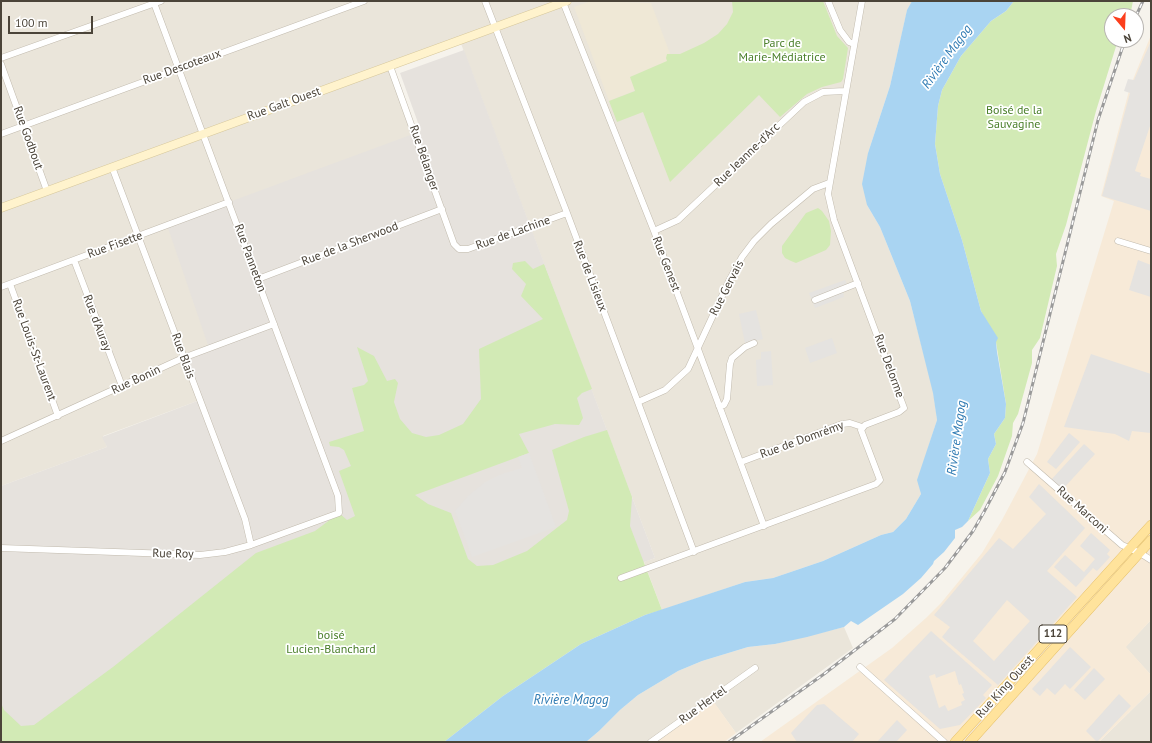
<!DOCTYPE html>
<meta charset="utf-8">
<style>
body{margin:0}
#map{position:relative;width:1152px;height:743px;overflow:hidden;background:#f6f3ec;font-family:"PT Sans",sans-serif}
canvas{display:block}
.frame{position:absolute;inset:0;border:2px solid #4b4439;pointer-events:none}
.north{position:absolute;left:1104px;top:8px;width:40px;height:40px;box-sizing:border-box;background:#fff;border:1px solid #b7b4b0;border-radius:50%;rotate:161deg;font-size:11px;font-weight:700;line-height:16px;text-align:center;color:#4b4439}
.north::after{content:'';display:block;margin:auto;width:14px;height:18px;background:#fc3f1d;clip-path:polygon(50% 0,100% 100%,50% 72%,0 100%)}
.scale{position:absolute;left:8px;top:16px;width:85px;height:18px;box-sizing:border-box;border:2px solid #4b4439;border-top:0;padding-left:5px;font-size:12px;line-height:14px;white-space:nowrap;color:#4b4439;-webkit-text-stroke:3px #fff;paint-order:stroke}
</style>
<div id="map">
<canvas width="1152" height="743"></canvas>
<div class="frame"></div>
<div class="north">N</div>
<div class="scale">100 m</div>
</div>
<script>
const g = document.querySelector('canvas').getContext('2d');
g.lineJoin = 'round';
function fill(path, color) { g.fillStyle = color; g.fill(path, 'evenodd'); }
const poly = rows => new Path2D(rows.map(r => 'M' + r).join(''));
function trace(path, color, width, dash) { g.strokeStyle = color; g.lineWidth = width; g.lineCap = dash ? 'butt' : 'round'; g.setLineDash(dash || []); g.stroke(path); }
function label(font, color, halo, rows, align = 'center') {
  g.font = font + ' "PT Sans",sans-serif'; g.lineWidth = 3.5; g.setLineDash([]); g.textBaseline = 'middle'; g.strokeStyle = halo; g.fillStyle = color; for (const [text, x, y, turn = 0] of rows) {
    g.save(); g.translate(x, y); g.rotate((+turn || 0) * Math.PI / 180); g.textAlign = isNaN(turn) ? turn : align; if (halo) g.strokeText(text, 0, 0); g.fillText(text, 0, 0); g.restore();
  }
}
const residential = poly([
 [1,1,912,1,907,11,890,86,868,153,867,205,880,227,910,301,933,390,937,420,918,480,921,494,906,519,893,532,881,535,823,561,773,578,745,582,662,610,644,562,655,558,460,41,390,66,415,133,209,348,200,400,103,436,107,447,1,486],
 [1151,620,1151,675,1125,647],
 [844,627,853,648,736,733,711,699,651,742,586,742,599,731,620,710,638,695,678,671,702,661,748,647,775,644],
 [1151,691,1151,742,1099,742]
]);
const commercial = poly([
 [1151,35,1151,620,1126,647,1151,675,1151,691,1099,742,760,742,892,648,926,618,941,603,982,553,1002,520,1037,454,1114,201,1101,196,1130,87],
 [711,698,736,733,724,742,651,742]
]);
const industrial = poly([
 [464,50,655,558,463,630,36,742,1,742,1,486,107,447,102,437,200,400,183,358,209,348,167,225,421,131,400,73]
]);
const education = poly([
 [591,1,651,3,672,59,630,77,636,90,609,101,574,7]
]);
const green = poly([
 [732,1,823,1,837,36,848,48,843,79,841,82,822,87,807,94,780,117,759,95,670,182,643,112,617,122,609,101,635,91,630,77,667,61,666,58,667,54,680,54,704,43,718,34,727,24,733,12],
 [1014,1,1133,1,1130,16,1112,16,1112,40,1118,40,1096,111,1066,225,1056,254,1057,266,1040,338,1032,350,1032,363,1018,414,1013,423,1012,436,998,476,980,510,968,521,990,473,988,459,996,444,994,434,1005,418,1006,404,996,342,981,311,962,240,940,174,935,144,938,106,942,90,961,56,991,21,1006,11],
 [818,208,822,211,829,221,831,231,830,245,826,250,796,263,791,261,785,258,782,253,782,246,806,213],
 [525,261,533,269,544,264,592,389,582,393,577,398,583,418,579,425,555,424,519,434,529,453,415,495,428,504,451,513,468,559,477,566,493,565,527,551,567,520,569,511,552,450,584,437,607,430,632,497,630,526,662,610,645,615,581,644,503,696,444,742,1,742,1,703,4,710,21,726,34,725,113,667,256,553,315,531,339,513,347,520,355,516,339,471,351,466,344,450,339,447,330,446,329,442,364,431,352,388,364,385,368,381,357,347,374,356,387,381,395,379,398,383,394,402,400,419,412,433,426,437,439,435,463,424,481,399,479,349,543,319,521,296,526,284,512,269,513,263]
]);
const parking = poly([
 [1151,41,1151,123,1135,171,1141,173,1140,176,1151,179,1151,211,1102,196,1130,93,1124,91,1128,79,1134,80],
 [1138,260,1151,265,1151,297,1129,290],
 [845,280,849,289,843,292,844,297,815,308,809,293],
 [756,310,763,339,745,343,739,314],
 [832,338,837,353,810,363,805,348],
 [771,351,773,385,757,386,756,360,761,359,761,352],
 [1091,354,1151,374,1151,433,1132,431,1129,441,1115,434,1064,427],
 [1069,433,1080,442,1056,469,1047,462],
 [1084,444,1095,454,1062,490,1051,480],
 [529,453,556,527,472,557,455,511,468,496,484,483,502,474,522,468,518,457],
 [1039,484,1085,528,1047,571,1077,597,998,685,942,637,950,627,934,615,999,538,1013,549,1046,514,1029,497],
 [1007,600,1030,621,994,661,973,641],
 [1091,533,1110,550,1107,554,1110,557,1097,571,1093,568,1076,587,1054,567,1065,555,1084,572,1095,559,1080,546],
 [931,631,992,685,983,695,986,698,960,725,940,729,884,680],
 [955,671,959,685,961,684,964,693,962,694,965,700,961,702,962,705,948,711,945,705,939,708,929,676,935,674,936,678],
 [1070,647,1091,667,1070,689,1065,684,1055,695,1047,688,1040,696,1032,689],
 [1094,668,1105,679,1085,700,1074,690],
 [1119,694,1131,706,1097,742,1086,731],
 [824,704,859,734,852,742,797,742,791,733,817,705],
 [897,720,907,730,896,742,877,742]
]);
const water = poly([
 [912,1,1014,1,1006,11,991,21,961,56,942,90,938,106,935,144,940,174,962,240,981,311,998,338,996,342,997,352,1006,404,1005,418,994,434,996,444,988,459,990,473,968,521,962,527,955,530,955,538,944,552,934,561,933,564,921,578,903,594,858,625,851,621,844,627,807,637,775,644,748,647,702,661,678,671,638,695,620,710,599,731,586,742,444,742,503,696,581,644,645,615,745,582,773,578,823,561,881,535,893,532,906,519,921,494,917,480,937,420,933,393,910,301,880,227,867,205,862,184,868,153,890,86,907,10]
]);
const street = poly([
 [485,1,567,213,694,552],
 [828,1,840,30,849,42,854,44],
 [563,2,654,231,764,526],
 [1,58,161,1],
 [1,64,47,191],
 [390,66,454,244,459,249,468,249,567,213],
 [1,134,364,1],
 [112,167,245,519,251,545],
 [654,231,678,220,804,102,823,92,845,91],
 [1118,241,1151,251],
 [74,260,122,386],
 [258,279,442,209],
 [10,284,58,416],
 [1,287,229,202],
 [815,300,858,283],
 [638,402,665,390,688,369,729,281,742,257,754,241,771,224,813,189,829,183],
 [719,406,724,405,727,399,730,364,732,358,745,347,754,343],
 [1,441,183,358,274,324],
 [741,462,842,424,850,423,862,427],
 [1027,462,1122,545,1140,553,1151,560],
 [1,548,200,555,225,552,251,545,339,513,338,496,154,3],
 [621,578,876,484,880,480,861,430,865,425,899,412,904,408,834,220,828,194,862,1],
 [860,667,944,742],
 [651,742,755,668]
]);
const secondary = poly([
 [1,208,567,1]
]);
const primary = poly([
 [955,742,1151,525],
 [970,742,1151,540]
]);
const rail = poly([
 [1136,16,1143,1],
 [729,742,824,674,895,619,945,568,973,531,984,512,1005,472,1023,423,1098,120,1125,40]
]);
const shields = [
 [1053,634,28]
];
const shieldNames = [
 ["112",1053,634]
];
const parkNames = [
 ["Parc de",782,44],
 ["Marie-Médiatrice",782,58],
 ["Boisé de la",1014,111],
 ["Sauvagine",1014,125],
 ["boisé",331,636],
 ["Lucien-Blanchard",331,650]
];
const streetNames = [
 ["Rue Descoteaux",182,67,-20],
 ["Rue Galt Ouest",284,104,-20],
 ["Rue Godbout",28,138,70],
 ["Rue Jeanne-d'Arc",747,155,-44],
 ["Rue Bélanger",424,158,71],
 ["Rue de Lachine",513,233,-20],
 ["Rue de la Sherwood",350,244,-21],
 ["Rue Fisette",115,245,-20],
 ["Rue Panneton",250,258,70],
 ["Rue Genest",666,264,69],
 ["Rue de Lisieux",590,276,69],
 ["Rue Gervais",727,288,-63],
 ["Rue d'Auray",97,323,69],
 ["Rue Louis-St-Laurent",34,350,70],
 ["Rue Blais",183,356,70],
 ["Rue Delorme",889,366,70],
 ["Rue Bonin",136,380,-25],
 ["Rue de Domrémy",802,440,-20],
 ["Rue Marconi",1082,510,42],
 ["Rue Roy",173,554,1],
 ["Rue King Ouest",1005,687,-48],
 ["Rue Hertel",703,705,-36]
];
const waterNames = [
 ["Rivière Magog",947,57,-54],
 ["Rivière Magog",957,438,-82],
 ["Rivière Magog",571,700]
];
fill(residential, '#eae5da');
fill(commercial, '#f7ead8');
fill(industrial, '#e6e2dd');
fill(education, '#efe8d6');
fill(green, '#d2eab5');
fill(parking, '#e5e3e0');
fill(water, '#a9d4f2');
trace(street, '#c2bbae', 7);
trace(secondary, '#d6c79b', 9);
trace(primary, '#e6c16a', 10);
trace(street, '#fff', 6);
trace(secondary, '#fff3cd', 8);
trace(primary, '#ffe39c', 9);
trace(rail, '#9a9a9a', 3);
trace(rail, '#fff', 1.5, [4.5]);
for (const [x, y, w] of shields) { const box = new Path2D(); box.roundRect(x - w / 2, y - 9, w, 18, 3); g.fillStyle = '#fff'; g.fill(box); trace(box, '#4b4439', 1); }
label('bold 11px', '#4b4439', null, shieldNames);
label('12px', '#4a7f2a', '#fff', parkNames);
label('12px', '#4b4439', '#fff', streetNames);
label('italic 13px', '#2e7ab2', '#fff', waterNames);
</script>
